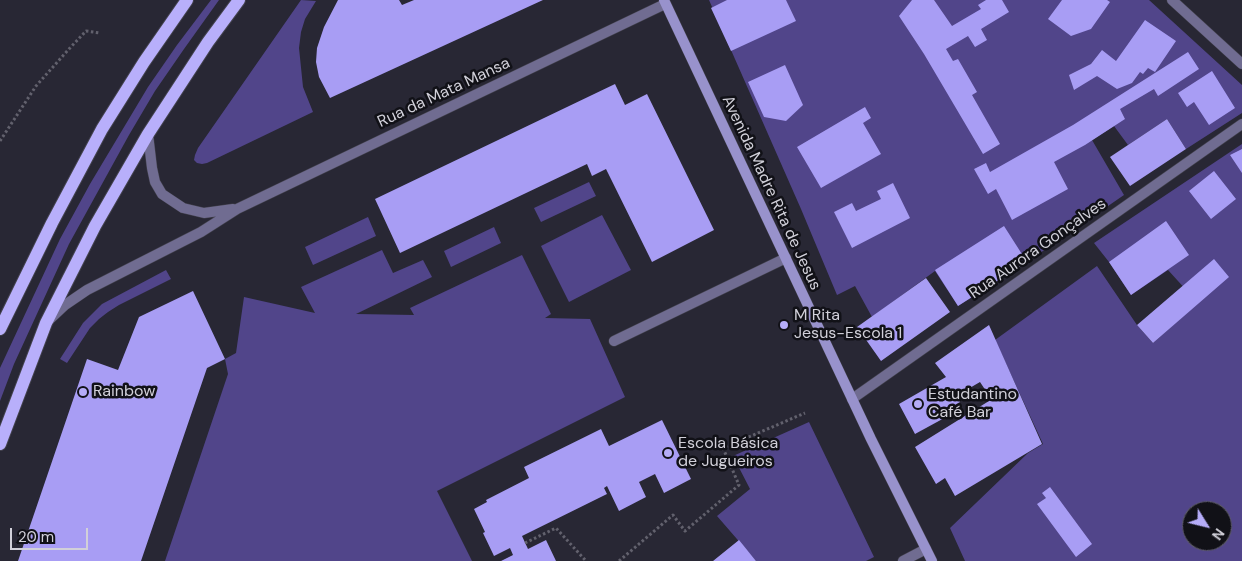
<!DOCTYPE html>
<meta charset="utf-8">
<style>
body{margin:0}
#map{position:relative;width:1242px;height:561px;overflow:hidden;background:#282734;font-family:"DM Sans",sans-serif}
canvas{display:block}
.north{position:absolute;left:1182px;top:501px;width:50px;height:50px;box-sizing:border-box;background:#111117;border:1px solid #5e5d65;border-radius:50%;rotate:126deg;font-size:14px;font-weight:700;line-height:20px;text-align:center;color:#d1d0d9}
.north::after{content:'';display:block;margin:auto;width:18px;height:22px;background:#b5acf8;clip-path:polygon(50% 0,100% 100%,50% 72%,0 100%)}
.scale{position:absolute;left:10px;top:528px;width:78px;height:22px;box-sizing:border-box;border:2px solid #d1d0d9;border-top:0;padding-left:6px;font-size:15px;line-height:18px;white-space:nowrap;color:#d1d0d9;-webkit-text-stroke:4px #111117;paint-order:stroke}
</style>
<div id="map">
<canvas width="1242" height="561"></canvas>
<div class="north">N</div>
<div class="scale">20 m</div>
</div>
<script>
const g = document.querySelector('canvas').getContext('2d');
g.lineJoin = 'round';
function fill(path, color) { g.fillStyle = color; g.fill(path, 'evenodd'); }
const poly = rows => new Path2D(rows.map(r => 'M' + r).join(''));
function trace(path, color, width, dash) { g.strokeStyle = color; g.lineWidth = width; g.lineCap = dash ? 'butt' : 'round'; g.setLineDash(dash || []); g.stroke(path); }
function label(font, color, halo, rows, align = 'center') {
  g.font = font + ' "DM Sans",sans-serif'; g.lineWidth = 5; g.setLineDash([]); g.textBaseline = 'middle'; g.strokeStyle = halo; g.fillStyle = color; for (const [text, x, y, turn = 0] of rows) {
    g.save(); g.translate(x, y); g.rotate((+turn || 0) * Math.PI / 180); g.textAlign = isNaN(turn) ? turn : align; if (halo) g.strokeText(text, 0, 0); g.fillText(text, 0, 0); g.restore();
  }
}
const green = poly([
 [211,0,219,0,184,49,155,91,129,135,69,244,14,364,0,401,0,368,60,239,90,184,148,87,177,45],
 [301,0,316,1,305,19,301,32,299,48,303,87,313,112,207,163,202,164,197,163,194,160,195,155,198,148],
 [709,0,1149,0,1242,85,1242,113,1186,149,1167,119,1128,145,1114,126,1092,140,1124,195,1027,262,958,306,935,271,872,317,855,286,837,295,801,209],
 [1242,144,1242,561,965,561,950,528,1028,453,1043,444,995,340,1097,266,1137,325,1153,343,1198,303,1168,270,1131,295,1109,262,1094,243],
 [1192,511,1222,511,1222,541,1192,541],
 [589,182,596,196,541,222,534,208],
 [602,215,631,270,569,302,541,246],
 [368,217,376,236,313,265,305,247],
 [494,227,501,243,451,267,444,251],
 [382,250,393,273,423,260,432,277,356,314,414,315,410,308,522,255,551,314,545,318,590,319,625,397,437,491,472,561,165,561,228,374,225,359,236,353,244,297,315,313,301,287],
 [166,270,171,279,119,305,108,312,99,319,90,328,67,363,60,359,83,323,102,304],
 [809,422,874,557,866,561,756,561,717,516,750,489,733,456]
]);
const building = poly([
 [338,0,399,0,402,5,414,0,543,0,330,98,319,77,316,62,317,48,324,27],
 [727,0,786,0,796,21,731,51,711,8],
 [912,0,934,0,952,26,981,9,978,5,986,0,1002,0,1009,12,981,29,987,40,975,47,968,36,946,49,953,61,958,59,977,92,972,95,1000,144,983,154,924,54,899,16],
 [1062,0,1107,0,1110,2,1091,29,1071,36,1048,19],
 [1145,20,1176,41,1155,72,1148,68,1143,74,1140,72,1132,83,1117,89,1097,76,1074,90,1069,75,1091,64,1102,50,1116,61],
 [1188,52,1199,69,1158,96,1154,89,1120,109,1125,119,1085,145,1054,162,1068,189,1012,220,996,189,988,194,974,169,986,163,990,172,1073,125],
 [785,65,803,105,786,121,764,117,748,82],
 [1212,71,1235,108,1209,125,1194,102,1187,107,1178,93],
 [615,84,625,105,647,94,714,230,652,262,606,169,592,176,587,164,400,253,375,199],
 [865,107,871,118,863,123,881,154,821,188,797,147],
 [1167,119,1186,149,1130,186,1110,157],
 [1242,149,1242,173,1230,155],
 [1214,171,1236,199,1211,219,1189,191],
 [893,183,910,218,852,248,834,212,852,203,856,211,881,199,877,191],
 [1166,221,1189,255,1131,295,1109,262],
 [1004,226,1027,262,958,306,935,270],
 [1214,259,1229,277,1153,343,1137,325],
 [926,278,950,312,881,361,857,327],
 [193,291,225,359,207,368,141,561,18,561,87,359,118,370,139,317],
 [989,325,1042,444,955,496,945,478,936,484,915,447,997,396,993,387,986,391,980,382,956,396,960,402,946,410,948,416,915,434,899,404,946,377,935,363],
 [662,420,691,479,664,493,655,474,639,482,646,497,619,511,607,486,604,488,607,494,522,536,528,549,546,540,556,561,501,561,513,555,510,548,494,556,483,533,485,532,474,509,487,502,486,500,529,478,524,467,601,429,609,446],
 [1050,487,1092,544,1076,557,1037,504,1046,498,1042,493],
 [739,540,756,561,713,561]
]);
const path = poly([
 [0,141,36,86,69,49,86,31,100,33],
 [525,543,556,528,586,561],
 [619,561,673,515,685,531,739,485,723,448,805,413]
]);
const lane = poly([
 [903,561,926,549]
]);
const street = poly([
 [1172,0,1242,64],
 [148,134,152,168,155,182,162,194,183,208,204,213,233,209],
 [50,319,65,305,87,290,201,232,237,209,665,4],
 [614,341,786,258],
 [852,399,1242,124]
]);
const secondary = poly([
 [664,0,871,439,932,561]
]);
const primary = poly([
 [0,329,52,223,102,129,144,62,187,0],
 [0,444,46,323,95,226,148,134,208,42,239,0]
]);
const markers = [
 [784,325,5,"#b5acf8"],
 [83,392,5,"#b5acf8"],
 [918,404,5,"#b5acf8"],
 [668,453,5,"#b5acf8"]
];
const streetNames = [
 ["Rua da Mata Mansa",444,93,-25],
 ["Avenida Madre Rita de Jesus",771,193,65],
 ["Rua Aurora Gonçalves",1038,249,-35]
];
const poiNames = [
 ["M Rita",794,316],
 ["Jesus-Escola 1",794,334],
 ["Rainbow",93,392],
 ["Estudantino",928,395],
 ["Café Bar",928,413],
 ["Escola Básica",678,444],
 ["de Jugueiros",678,462]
];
fill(green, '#51458a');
fill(building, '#a89df4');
trace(lane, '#43424e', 11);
trace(street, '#43424e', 11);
trace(secondary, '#43424e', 11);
trace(primary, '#43424e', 14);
trace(path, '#62616d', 3, [2.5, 2.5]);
trace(lane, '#706c91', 10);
trace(street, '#706c91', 10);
trace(secondary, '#9892cc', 10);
trace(primary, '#b8affb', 12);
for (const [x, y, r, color] of markers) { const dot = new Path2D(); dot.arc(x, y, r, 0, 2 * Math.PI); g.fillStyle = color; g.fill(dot); trace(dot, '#111117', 2); }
label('16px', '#d1d0d9', '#111117', streetNames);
label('16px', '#d1d0d9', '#111117', poiNames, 'left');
</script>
